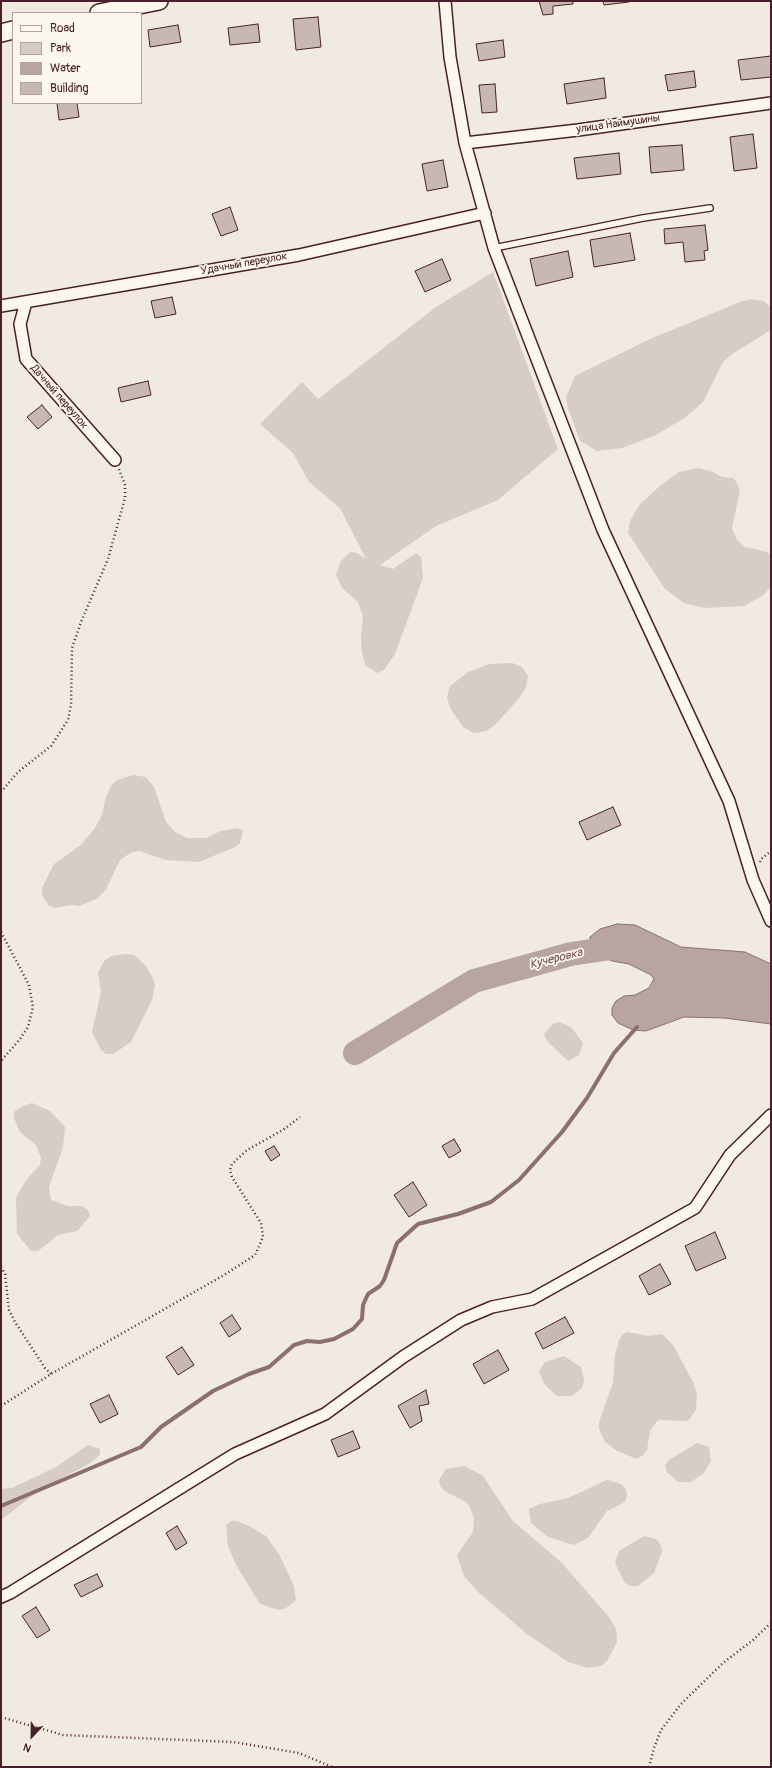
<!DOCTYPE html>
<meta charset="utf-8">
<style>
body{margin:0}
#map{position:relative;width:772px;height:1768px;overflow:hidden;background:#f0eae0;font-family:Pangolin,sans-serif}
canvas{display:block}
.frame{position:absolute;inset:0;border:2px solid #4a1f2b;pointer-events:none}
.legend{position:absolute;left:12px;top:12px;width:130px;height:92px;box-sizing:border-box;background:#fbf7ec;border:1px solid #b4a19f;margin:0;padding:5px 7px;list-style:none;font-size:12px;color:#4a1f2b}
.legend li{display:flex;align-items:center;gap:8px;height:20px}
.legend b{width:20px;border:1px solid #b4a19f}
.north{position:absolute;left:12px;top:1716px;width:40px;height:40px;-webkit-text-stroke:3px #fbf7ec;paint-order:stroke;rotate:202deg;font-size:11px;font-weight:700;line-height:16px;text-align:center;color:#4a1f2b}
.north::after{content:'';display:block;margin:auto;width:14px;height:18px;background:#4a1f2b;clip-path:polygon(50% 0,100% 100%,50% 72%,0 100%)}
</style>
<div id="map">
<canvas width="772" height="1768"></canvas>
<div class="frame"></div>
<ul class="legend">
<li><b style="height:5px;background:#fbf7ec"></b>Road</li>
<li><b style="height:11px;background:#d8ccc6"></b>Park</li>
<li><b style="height:11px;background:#b8a4a2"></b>Water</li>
<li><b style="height:11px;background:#c8b8b3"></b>Building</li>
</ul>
<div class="north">N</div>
</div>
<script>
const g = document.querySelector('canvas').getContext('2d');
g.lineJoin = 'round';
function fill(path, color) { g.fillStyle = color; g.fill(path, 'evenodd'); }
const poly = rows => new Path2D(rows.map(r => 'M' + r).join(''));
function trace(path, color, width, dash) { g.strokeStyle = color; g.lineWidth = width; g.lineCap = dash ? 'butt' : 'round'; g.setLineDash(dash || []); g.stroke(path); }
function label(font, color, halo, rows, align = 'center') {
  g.font = font + ' Pangolin,sans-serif'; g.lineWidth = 3.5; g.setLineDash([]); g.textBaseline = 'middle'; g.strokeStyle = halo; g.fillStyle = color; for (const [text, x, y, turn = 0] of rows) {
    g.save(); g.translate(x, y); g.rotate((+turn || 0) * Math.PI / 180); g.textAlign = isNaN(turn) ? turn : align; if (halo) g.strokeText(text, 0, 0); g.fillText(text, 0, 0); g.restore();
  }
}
const green = poly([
 [493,272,558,449,498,500,436,526,380,565,393,569,416,553,421,557,423,578,395,654,384,670,377,673,366,666,362,653,361,637,363,616,358,602,342,588,336,575,340,562,350,552,357,553,366,559,340,508,309,482,293,453,260,424,302,382,318,399,436,307],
 [751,299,763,301,771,307,771,330,732,354,723,362,703,402,686,417,656,435,622,448,597,451,580,441,568,408,566,397,575,376,650,339,740,302],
 [699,468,713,472,722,477,734,478,740,490,732,528,737,540,745,547,767,552,771,555,771,587,762,596,744,606,704,608,684,603,665,589,628,533,630,521,640,504,661,485,679,472],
 [512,663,522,667,528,676,526,687,520,697,495,725,486,731,474,733,463,727,450,708,447,697,450,686,468,672,489,664],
 [133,775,146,777,154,787,166,822,175,832,187,838,206,838,221,831,237,828,243,830,240,843,235,847,199,862,166,860,139,851,132,852,120,860,106,889,98,898,79,906,72,905,55,908,49,906,42,895,42,888,54,864,81,845,95,828,102,815,105,800,111,786,117,780],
 [126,954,134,955,145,965,153,978,155,986,152,1000,131,1042,113,1054,106,1054,101,1050,92,1032,101,992,98,972,105,960,112,956],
 [559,1022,571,1027,583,1043,579,1055,568,1061,547,1041,544,1034,553,1024],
 [32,1103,50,1111,65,1127,63,1147,49,1187,51,1200,68,1206,82,1206,88,1210,90,1216,77,1231,58,1235,38,1251,31,1251,17,1234,16,1198,26,1180,40,1165,41,1158,36,1145,20,1132,14,1118,14,1112,19,1108],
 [628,1332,648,1336,662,1334,673,1345,693,1382,697,1394,696,1410,688,1421,658,1420,650,1431,647,1450,643,1455,637,1459,617,1451,605,1442,599,1429,599,1422,613,1383,615,1355,619,1340,623,1334],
 [564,1356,581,1367,584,1381,582,1388,572,1396,557,1396,545,1385,539,1372,545,1362],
 [697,1443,709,1447,711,1461,704,1473,691,1482,678,1482,667,1472,665,1466,669,1460],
 [88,1445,100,1449,100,1455,89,1464,42,1488,1,1520,1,1489,12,1488,56,1467],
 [465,1466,483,1476,513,1521,562,1563,609,1617,616,1629,617,1642,607,1661,601,1666,588,1668,568,1662,527,1634,478,1592,464,1576,457,1555,473,1532,474,1518,469,1505,464,1501,446,1492,440,1486,439,1480,446,1469],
 [607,1480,621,1484,626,1489,627,1496,625,1502,607,1511,588,1538,574,1545,548,1537,531,1523,529,1509,540,1504,568,1498],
 [231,1521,237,1521,249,1526,266,1536,279,1554,294,1586,296,1600,286,1608,279,1610,260,1604,236,1565,228,1546,226,1525],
 [644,1536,656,1539,661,1545,662,1552,654,1573,638,1586,631,1586,625,1583,615,1563,619,1551]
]);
const water = poly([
 [617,924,635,925,681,947,745,952,771,964,771,1024,724,1018,684,1017,646,1031,633,1030,618,1023,612,1015,612,1008,616,1001,624,996,635,995,649,988,654,979,651,975,629,964,612,961,591,951,590,946,590,937,600,929,617,924]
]);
const stream = poly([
 [1,1506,141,1447,161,1427,213,1391,249,1374,269,1367,294,1345,307,1341,320,1342,334,1339,353,1329,362,1319,363,1305,368,1294,380,1286,384,1280,397,1243,418,1224,458,1214,491,1202,519,1180,562,1132,587,1098,614,1053,637,1027]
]);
const river = poly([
 [355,1053,474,981,571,954,624,946]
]);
const building = poly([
 [539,1,573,1,573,4,553,6,553,14,543,15,539,1],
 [603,1,629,1,629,2,604,5,603,1],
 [318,17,321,47,296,50,293,19,318,17],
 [258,24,260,42,230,45,228,28,258,24],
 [178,25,181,42,150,47,148,30,178,25],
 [503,40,505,57,479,61,476,44,503,40],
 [771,56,771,77,741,80,738,60,771,56],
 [694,71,696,87,668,91,665,75,694,71],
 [604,78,606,98,567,104,564,84,604,78],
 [495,84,497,112,482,113,479,85,495,84],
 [57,103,77,103,79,117,59,120,57,103],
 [753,134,757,168,734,171,730,137,753,134],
 [682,145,684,170,651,173,649,147,682,145],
 [619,153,621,174,577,179,574,158,619,153],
 [443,160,448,187,427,191,422,164,443,160],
 [230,207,238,230,221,236,212,214,230,207],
 [705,225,708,250,704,251,705,260,685,262,683,242,665,244,664,229,705,225],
 [630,233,635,260,594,267,590,240,630,233],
 [568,251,573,277,536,286,530,259,568,251],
 [442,259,451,280,425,292,415,271,442,259],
 [172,297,176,314,155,318,151,301,172,297],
 [148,381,151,395,121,402,118,388,148,381],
 [42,405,52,417,38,429,27,417,42,405],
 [613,807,621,825,587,840,579,822,613,807],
 [454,1139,461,1151,449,1158,442,1146,454,1139],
 [274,1146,280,1155,271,1161,265,1151,274,1146],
 [413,1182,427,1205,409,1217,394,1195,413,1182],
 [715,1232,726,1258,696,1271,685,1246,715,1232],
 [660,1264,671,1284,649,1295,639,1276,660,1264],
 [232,1315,241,1329,229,1337,220,1323,232,1315],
 [565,1317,574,1333,543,1349,535,1333,565,1317],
 [182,1347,194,1365,178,1375,166,1357,182,1347],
 [498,1350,509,1370,484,1384,473,1364,498,1350],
 [426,1390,429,1404,419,1406,422,1421,410,1428,398,1406,426,1390],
 [109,1395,118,1414,100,1423,90,1404,109,1395],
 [353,1431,360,1448,338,1457,331,1440,353,1431],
 [177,1526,187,1543,176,1550,166,1533,177,1526],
 [97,1574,103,1586,81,1597,74,1585,97,1574],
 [36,1607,50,1630,37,1638,22,1616,36,1607]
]);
const path = poly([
 [1,792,18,772,51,746,68,720,71,705,72,648,81,622,108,559,125,498,125,485,119,469],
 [760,862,761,859,771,851],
 [1,932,29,985,33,1007,28,1027,20,1039,1,1061],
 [1,1267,5,1274,9,1310,15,1322,45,1368,51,1374],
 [1,1406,51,1374,224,1275,255,1255,263,1237,261,1223,232,1177,230,1170,232,1164,247,1150,283,1130,300,1117],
 [1,1717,63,1735,233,1742,299,1753,332,1767],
 [649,1767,654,1748,661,1730,681,1704,723,1663,753,1640,771,1623]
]);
const lane = poly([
 [494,248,643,218,710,208]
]);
const street = poly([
 [445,1,450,57,465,143,494,248,603,530,729,801,753,880,771,921],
 [465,143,578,130,771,103],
 [26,302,20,324,26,359,115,460],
 [1,306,299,255,485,213],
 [1,1597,10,1593,235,1454,325,1414,403,1357,461,1320,492,1307,532,1299,695,1208,730,1155,771,1115]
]);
const primary = poly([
 [99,13,159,1],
 [1,33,13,30]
]);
const streetNames = [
 ["улица Наймушины",618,124,-8],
 ["Удачный переулок",244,264,-10],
 ["Дачный переулок",59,397,49]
];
const waterNames = [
 ["Кучеровка",556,959,-14]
];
fill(green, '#d8ccc6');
fill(water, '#b8a4a2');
trace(water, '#8c6f72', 1);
trace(stream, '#8c6f72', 4);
trace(river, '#b8a4a2', 24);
fill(building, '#c8b8b3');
trace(building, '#4a1f2b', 1);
trace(lane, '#4a1f2b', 8);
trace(street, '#4a1f2b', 14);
trace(primary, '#4a1f2b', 20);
trace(path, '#4a1f2b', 2.5, [1, 3]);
trace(lane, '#fbf7ec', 5.5);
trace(street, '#fbf7ec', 11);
trace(primary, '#fbf7ec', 17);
label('11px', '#4a1f2b', '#fbf7ec', streetNames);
label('italic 12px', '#704e55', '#fbf7ec', waterNames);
</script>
